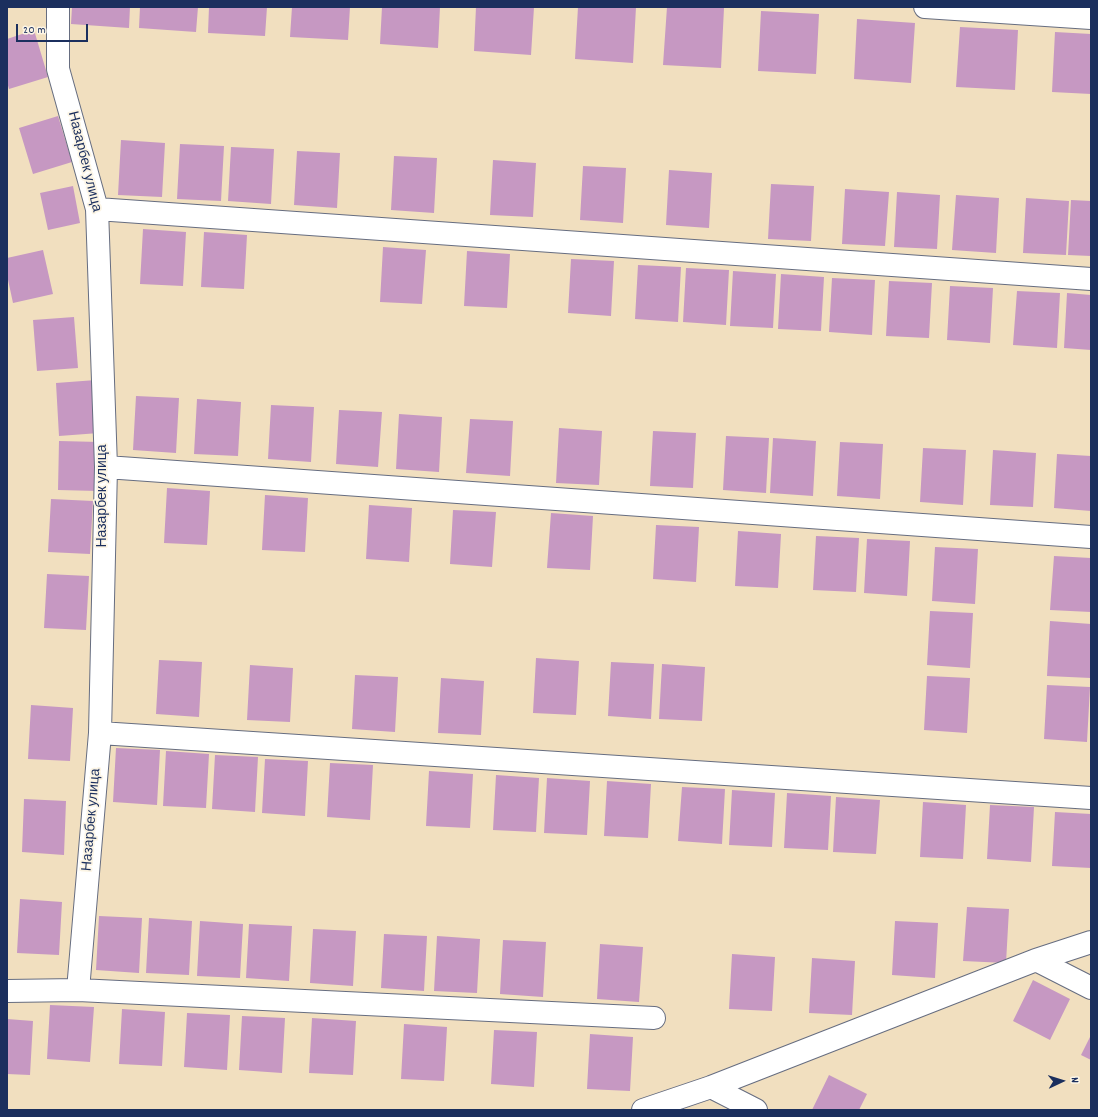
<!DOCTYPE html>
<meta charset="utf-8">
<style>
body{margin:0}
#map{position:relative;width:1098px;height:1117px;overflow:hidden;background:#f1dfbf;font-family:Dekko,sans-serif}
canvas{display:block}
.frame{position:absolute;inset:0;border:8px solid #1b2f5e;pointer-events:none}
.north{position:absolute;left:1042px;top:1061px;width:40px;height:40px;-webkit-text-stroke:3px #fcf5e5;paint-order:stroke;rotate:86deg;font-size:11px;font-weight:700;line-height:16px;text-align:center;color:#1b2f5e}
.north::after{content:'';display:block;margin:auto;width:14px;height:18px;background:#1b2f5e;clip-path:polygon(50% 0,100% 100%,50% 72%,0 100%)}
.scale{position:absolute;left:16px;top:24px;width:72px;height:18px;box-sizing:border-box;border:2px solid #1b2f5e;border-top:0;padding-left:5px;font-size:12px;line-height:14px;white-space:nowrap;color:#1b2f5e;-webkit-text-stroke:3px #fcf5e5;paint-order:stroke}
</style>
<div id="map">
<canvas width="1098" height="1117"></canvas>
<div class="frame"></div>
<div class="north">N</div>
<div class="scale">20 m</div>
</div>
<script>
const g = document.querySelector('canvas').getContext('2d');
g.lineJoin = 'round';
function fill(path, color) { g.fillStyle = color; g.fill(path, 'evenodd'); }
const poly = rows => new Path2D(rows.map(r => 'M' + r).join(''));
function trace(path, color, width, dash) { g.strokeStyle = color; g.lineWidth = width; g.lineCap = dash ? 'butt' : 'round'; g.setLineDash(dash || []); g.stroke(path); }
function label(font, color, halo, rows, align = 'center') {
  g.font = font + ' Dekko,sans-serif'; g.lineWidth = 3.5; g.setLineDash([]); g.textBaseline = 'middle'; g.strokeStyle = halo; g.fillStyle = color; for (const [text, x, y, turn = 0] of rows) {
    g.save(); g.translate(x, y); g.rotate((+turn || 0) * Math.PI / 180); g.textAlign = isNaN(turn) ? turn : align; if (halo) g.strokeText(text, 0, 0); g.fillText(text, 0, 0); g.restore();
  }
}
const building = poly([
 [72,7,130,7,129,28,71,24],
 [140,7,198,7,196,32,139,28],
 [209,7,267,7,265,36,208,33],
 [292,7,350,7,348,40,290,37],
 [382,7,440,7,438,48,380,44],
 [476,7,534,7,531,55,474,51],
 [578,7,636,7,633,63,575,59],
 [667,7,724,8,721,68,663,65],
 [761,11,819,14,816,74,758,71],
 [857,19,915,23,911,83,854,79],
 [960,27,1018,30,1015,90,956,87],
 [34,30,48,77,9,89,7,82,7,39],
 [1055,32,1091,34,1091,94,1052,92],
 [58,116,72,162,33,174,19,128],
 [121,140,165,143,162,197,118,195],
 [180,144,224,146,221,201,177,199],
 [231,147,274,149,271,204,228,201],
 [297,151,340,153,337,208,294,205],
 [394,156,437,158,434,213,391,210],
 [493,160,536,163,533,217,490,215],
 [583,166,626,168,623,223,580,220],
 [669,170,712,173,709,228,666,225],
 [771,184,814,186,811,241,768,239],
 [73,186,80,223,48,230,40,193],
 [845,189,889,192,885,246,842,244],
 [897,192,940,195,937,249,894,247],
 [956,195,999,198,996,253,952,250],
 [1026,198,1069,201,1066,255,1023,253],
 [1071,200,1091,201,1091,256,1068,255],
 [143,229,186,232,183,286,140,284],
 [204,232,247,235,244,289,201,287],
 [383,247,426,250,422,304,380,302],
 [43,250,53,294,13,303,7,275,7,258],
 [467,251,510,254,507,308,464,306],
 [571,259,614,261,611,316,568,313],
 [638,265,681,267,678,322,635,319],
 [686,268,729,270,726,325,683,322],
 [733,271,776,274,773,328,730,326],
 [781,274,824,277,821,331,778,329],
 [832,278,875,280,872,335,829,332],
 [889,281,932,283,929,338,886,336],
 [950,286,993,288,990,343,947,340],
 [1017,291,1060,293,1057,348,1013,345],
 [1067,293,1091,295,1091,350,1064,348],
 [74,317,78,368,37,371,33,320],
 [96,380,99,433,59,436,56,383],
 [136,396,179,398,176,453,133,450],
 [197,399,241,402,238,456,194,454],
 [271,405,314,407,311,462,268,459],
 [339,410,382,412,378,467,336,464],
 [399,414,442,417,439,472,396,469],
 [470,419,513,421,510,476,466,473],
 [559,428,602,431,599,485,556,483],
 [653,431,696,433,693,488,650,486],
 [726,436,769,438,766,493,723,490],
 [773,438,816,441,813,496,770,493],
 [59,441,99,442,98,491,58,490],
 [840,442,883,444,880,499,837,496],
 [923,448,966,450,963,505,920,502],
 [993,450,1036,453,1033,507,990,505],
 [1057,454,1091,456,1091,511,1054,508],
 [167,488,210,491,207,545,164,543],
 [265,495,308,498,305,552,262,550],
 [51,499,93,501,90,554,48,552],
 [369,505,412,508,409,562,366,559],
 [453,510,496,512,492,567,450,564],
 [551,513,593,516,590,570,547,568],
 [656,525,699,527,696,582,653,579],
 [738,531,781,534,778,588,735,586],
 [816,536,859,538,856,592,813,590],
 [867,539,910,541,907,596,864,593],
 [935,547,978,549,975,604,932,601],
 [1054,556,1091,558,1091,612,1050,610],
 [47,574,89,576,86,630,44,628],
 [930,611,973,613,970,668,927,665],
 [1050,621,1091,624,1091,678,1047,676],
 [536,658,579,661,576,715,533,713],
 [159,660,202,662,199,717,156,714],
 [611,662,654,664,651,719,608,716],
 [662,664,705,667,702,721,659,719],
 [250,665,293,668,290,722,247,720],
 [355,675,398,677,395,732,352,729],
 [927,676,970,678,967,733,924,730],
 [441,678,484,681,481,735,438,733],
 [1047,685,1090,687,1087,742,1044,739],
 [31,705,73,708,70,761,28,759],
 [116,748,160,750,157,805,113,802],
 [166,751,209,754,206,808,163,806],
 [215,755,258,757,255,812,212,809],
 [265,759,308,761,305,816,262,813],
 [330,763,373,765,370,820,327,817],
 [429,771,473,774,470,828,426,826],
 [496,775,539,778,536,832,493,830],
 [547,778,590,781,587,835,544,833],
 [607,781,651,784,648,838,604,836],
 [682,787,725,789,722,844,678,841],
 [732,790,775,793,772,847,729,845],
 [787,793,831,796,828,850,784,848],
 [836,797,880,800,876,854,833,852],
 [24,799,66,801,64,855,22,852],
 [923,802,966,805,963,859,920,857],
 [990,805,1034,807,1031,862,987,859],
 [1055,812,1091,814,1091,868,1052,866],
 [20,899,62,902,59,955,17,953],
 [967,907,1009,909,1006,963,963,961],
 [99,916,142,918,139,973,96,970],
 [149,918,192,921,189,975,146,973],
 [200,921,243,924,240,978,197,976],
 [895,921,938,923,935,978,892,975],
 [249,924,292,926,289,981,246,978],
 [313,929,356,931,353,986,310,983],
 [384,934,427,936,424,991,381,988],
 [437,936,480,939,477,993,434,991],
 [503,940,546,942,543,997,500,994],
 [600,944,643,947,639,1002,597,999],
 [732,954,775,957,772,1011,729,1009],
 [812,958,855,961,852,1015,809,1013],
 [1033,980,1070,999,1050,1040,1013,1021],
 [50,1005,94,1007,90,1062,47,1059],
 [122,1009,165,1012,162,1066,119,1064],
 [187,1013,230,1015,227,1070,184,1067],
 [242,1016,285,1018,282,1073,239,1070],
 [312,1018,356,1021,353,1075,309,1073],
 [7,1019,33,1021,30,1075,7,1074],
 [404,1024,447,1027,444,1081,401,1079],
 [494,1030,537,1032,534,1087,491,1084],
 [590,1034,633,1037,630,1091,587,1089],
 [1091,1035,1091,1060,1081,1055],
 [829,1075,867,1094,859,1110,812,1110]
]);
const minor = poly([
 [58,7,58,69,97,209,106,467,100,733,78,990],
 [925,7,1091,18],
 [97,209,1091,279],
 [106,467,1091,537],
 [100,733,1091,798],
 [1036,960,1091,988],
 [7,991,78,990,654,1018],
 [711,1087,756,1110],
 [643,1110,711,1087,1036,960,1091,942]
]);
const streetNames = [
 ["Назарбек улица",83,162,76],
 ["Назарбек улица",104,496,-90],
 ["Назарбек улица",93,820,-85]
];
fill(building, '#c698c2');
trace(minor, '#666d80', 24);
trace(minor, '#fff', 22);
label('14px', '#1b2f5e', '#fcf5e5', streetNames);
</script>
